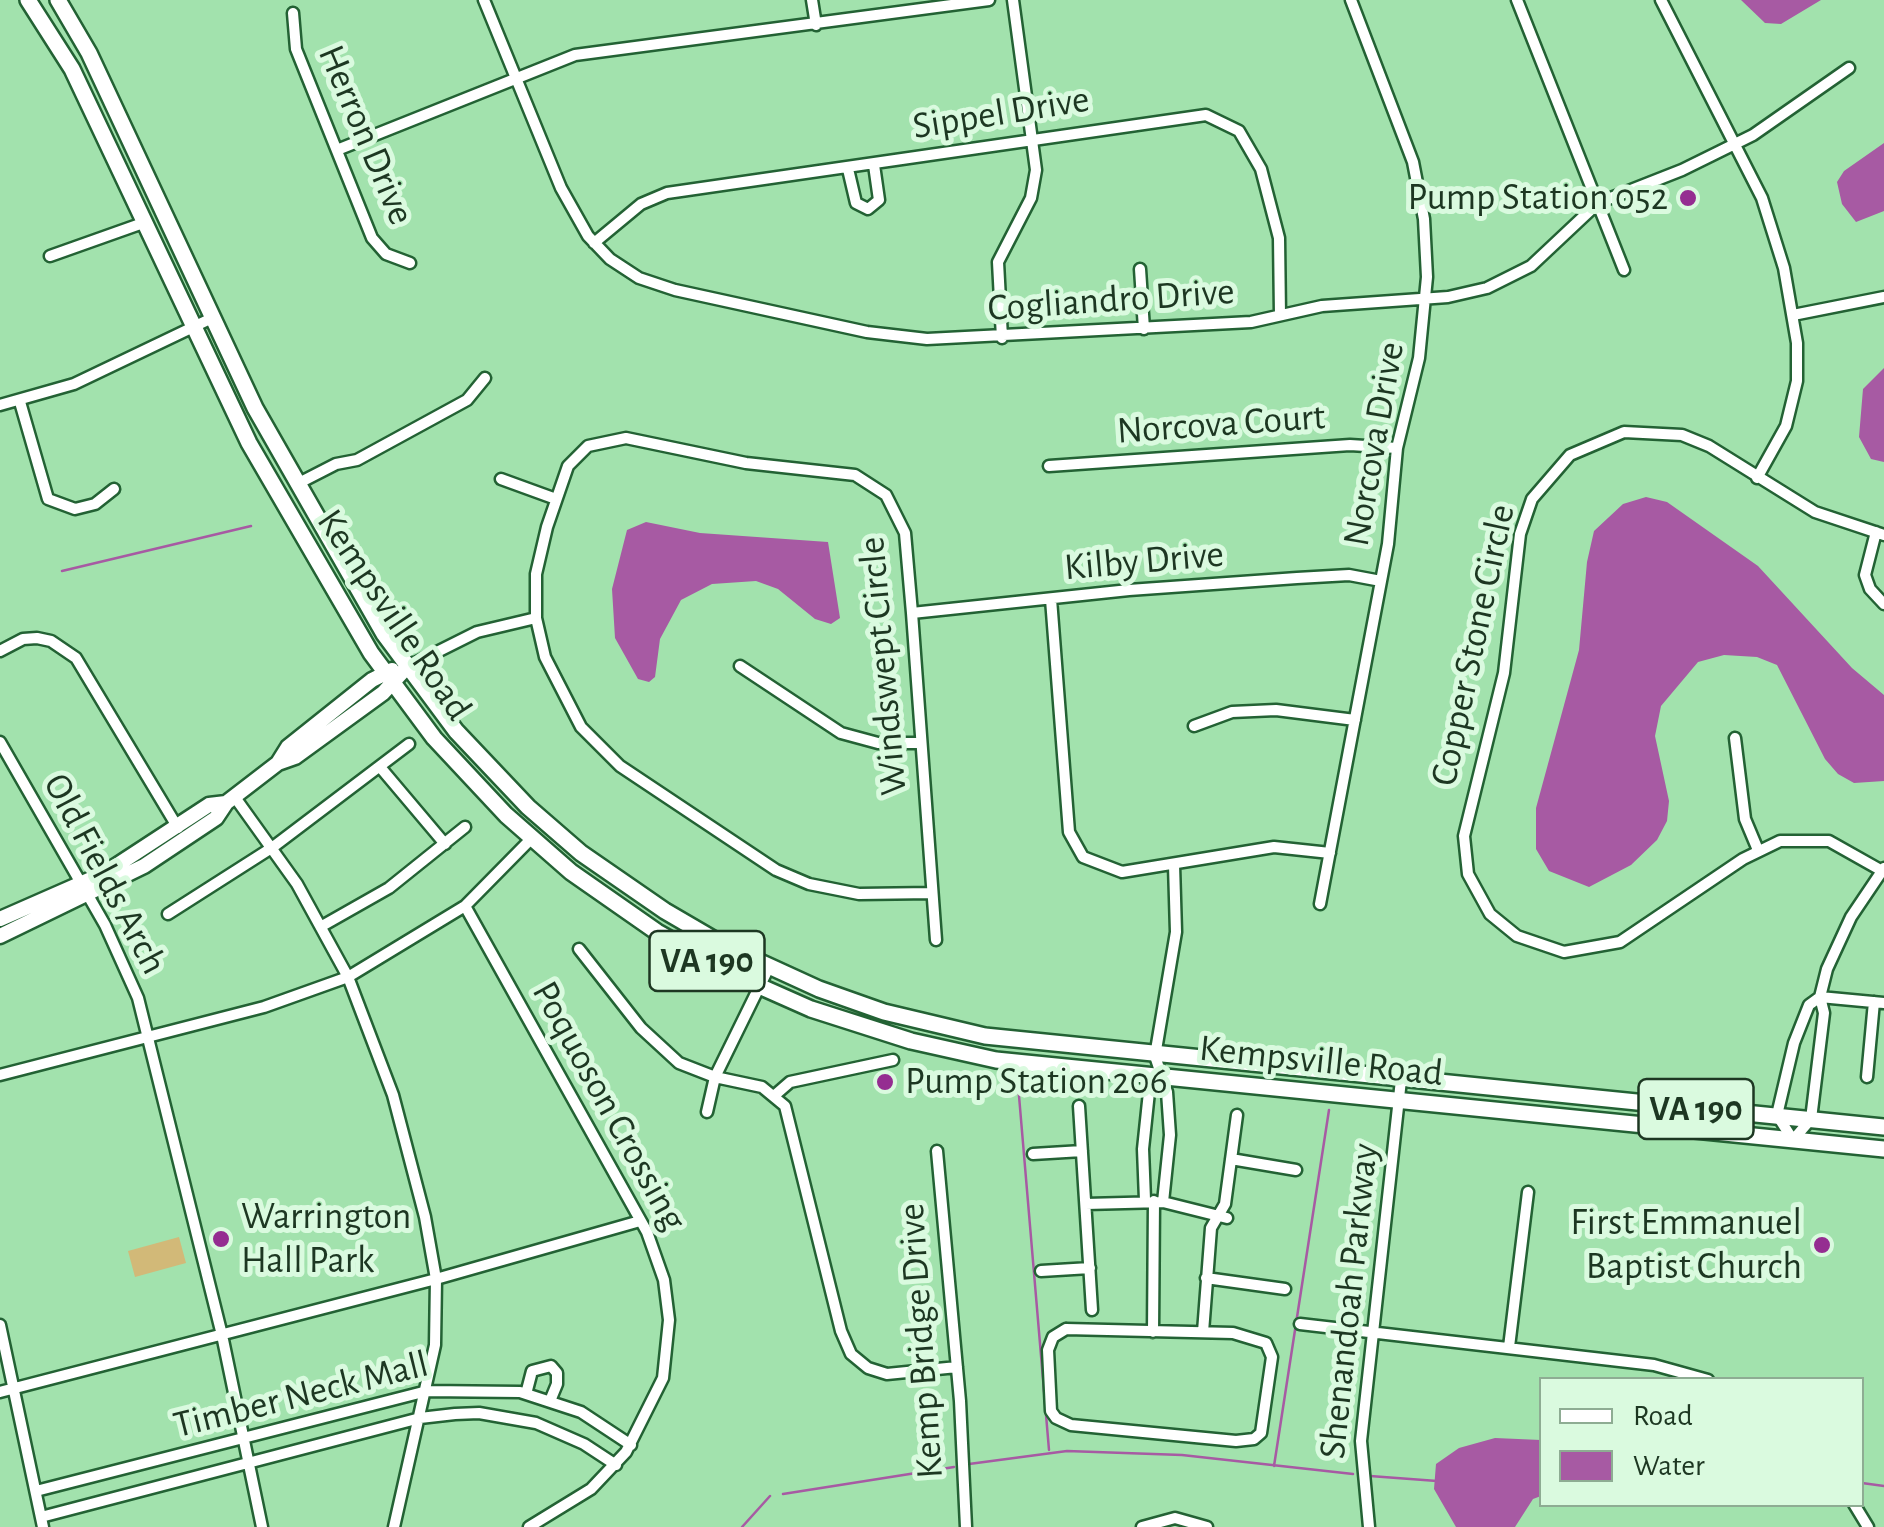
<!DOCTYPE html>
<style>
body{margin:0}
#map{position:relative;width:1884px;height:1527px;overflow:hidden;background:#a2e2ad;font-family:"Alegreya Sans",sans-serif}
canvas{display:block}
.legend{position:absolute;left:1539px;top:1377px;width:325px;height:130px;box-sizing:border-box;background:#dafadf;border:2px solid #8eac93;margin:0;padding:12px 18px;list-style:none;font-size:30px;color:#1d3722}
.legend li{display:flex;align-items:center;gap:20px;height:50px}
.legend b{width:50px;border:2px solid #8eac93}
</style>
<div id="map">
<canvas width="1884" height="1527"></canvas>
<ul class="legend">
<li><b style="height:12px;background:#fff"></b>Road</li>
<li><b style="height:28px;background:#a75aa3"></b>Water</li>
</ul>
</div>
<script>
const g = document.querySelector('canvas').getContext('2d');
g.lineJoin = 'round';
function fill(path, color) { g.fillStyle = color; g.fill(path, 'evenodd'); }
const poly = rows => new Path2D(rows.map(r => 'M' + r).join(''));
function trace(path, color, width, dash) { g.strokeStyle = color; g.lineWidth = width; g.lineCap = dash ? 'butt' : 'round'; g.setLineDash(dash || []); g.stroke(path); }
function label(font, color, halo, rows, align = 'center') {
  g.font = font + ' "Alegreya Sans",sans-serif'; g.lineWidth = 10; g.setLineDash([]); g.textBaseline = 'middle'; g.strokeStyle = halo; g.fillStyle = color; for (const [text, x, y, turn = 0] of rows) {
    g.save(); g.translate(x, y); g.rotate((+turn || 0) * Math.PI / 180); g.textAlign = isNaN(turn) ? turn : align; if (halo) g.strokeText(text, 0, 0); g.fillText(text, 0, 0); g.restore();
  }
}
const green = poly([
 [179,1237,186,1263,135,1277,128,1251]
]);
const water = poly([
 [1741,0,1821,0,1781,24,1765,23],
 [1884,143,1884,211,1856,222,1842,204,1837,182,1844,171],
 [1884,368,1884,462,1871,459,1859,437,1863,389],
 [1646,497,1667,502,1758,566,1852,668,1884,695,1884,781,1854,783,1838,774,1825,759,1777,665,1757,657,1724,655,1698,662,1661,706,1655,736,1669,801,1667,821,1657,840,1631,865,1589,887,1549,871,1536,849,1536,808,1579,650,1587,562,1594,531,1623,504],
 [646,522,700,533,828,542,840,618,831,624,815,619,778,589,756,581,712,584,681,600,660,639,655,677,649,682,638,679,615,638,612,589,627,530],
 [1495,1438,1541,1440,1541,1496,1533,1499,1515,1527,1456,1527,1434,1489,1436,1464,1459,1448]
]);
const stream = poly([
 [62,571,251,526],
 [1018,1084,1049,1450],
 [969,1464,1067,1451,1182,1455,1353,1474],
 [1274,1466,1329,1110],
 [1370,1476,1437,1481],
 [1862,1483,1884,1486],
 [783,1494,954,1467],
 [742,1527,770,1496]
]);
const street = poly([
 [484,0,561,188,588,236,610,259,639,278,675,290,867,332,927,339,1251,322,1322,306,1448,297,1487,288,1531,266,1598,203,1682,170,1753,135,1849,68],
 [812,0,816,25],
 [1517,0,1624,270],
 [1661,0,1762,198,1784,268,1797,343,1797,381,1786,426,1757,478],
 [293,13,296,49,372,238,386,254,410,263],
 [337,150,575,55,989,0],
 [848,169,856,203,868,209,879,200,874,165],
 [594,243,641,204,667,193,1206,115,1239,131,1261,169,1279,238,1280,315],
 [50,256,143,223],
 [1140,269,1144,329],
 [1793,315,1884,297],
 [1002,338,998,262,1031,198,1036,170,1013,0],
 [20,402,48,499,75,509,95,504,114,489],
 [0,405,74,384,210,319],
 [1049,466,1350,445,1397,448],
 [501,479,556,499],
 [297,484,336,464,357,460,467,400,485,378],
 [1876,532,1865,575,1870,589,1884,604],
 [1884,535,1815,512,1709,446,1682,435,1624,432,1570,455,1532,499,1520,534,1504,673,1464,836,1468,874,1490,914,1517,936,1564,952,1620,942,1743,859,1780,841,1829,841,1884,872],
 [1051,599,1069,832,1083,857,1122,872,1274,847,1330,853],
 [912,613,1129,590,1297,578,1349,575,1381,581],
 [0,651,23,639,37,638,51,641,76,658,178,828],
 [740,666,841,733,878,743,921,743],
 [407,667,477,632,536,618],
 [1194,726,1232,712,1276,710,1355,720],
 [1735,738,1745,819,1758,850],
 [0,742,105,925,138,998,222,1335,262,1527],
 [380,767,445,844],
 [234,796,297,884,348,977,393,1095,425,1217,436,1279,435,1345,394,1527],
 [932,893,859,894,809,884,776,870,620,766,581,727,545,657,536,618,536,574,547,527,568,466,588,446,626,438,746,463,855,475,886,495,905,533,912,613,936,940],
 [1320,904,1388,544,1397,448,1419,358,1427,277,1424,219,1413,162,1351,0],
 [465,906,647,1232,664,1280,669,1320,663,1378,626,1452,591,1489,529,1527],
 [168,914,273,847,409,744],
 [322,926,389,888,465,827],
 [579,949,641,1028,679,1063,715,1077,762,1087,785,1106,841,1331,851,1354,868,1368,887,1374,957,1367],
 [1820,997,1809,1005,1794,1043,1777,1115,1793,1140,1811,1119,1824,1013,1820,997,1827,969,1851,917,1884,868],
 [1820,997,1884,1003],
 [0,1075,264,1007,348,977,465,906,531,839],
 [1867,1077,1874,1002],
 [775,1095,790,1082,893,1060],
 [1079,1106,1092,1310],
 [707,1112,715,1077,769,967],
 [937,1151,960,1401,966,1527],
 [1033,1154,1082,1151],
 [1231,1159,1296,1170],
 [1145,1200,1143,1149,1149,1092,1160,1078],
 [1163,1202,1170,1135,1167,1092,1155,1056,1176,932,1174,865],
 [1086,1204,1163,1202,1227,1218],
 [1041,1271,1090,1268],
 [1206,1278,1285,1289],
 [1300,1324,1654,1365,1708,1380],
 [0,1325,43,1527],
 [1066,1329,1233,1333,1266,1343,1272,1357,1261,1433,1254,1439,1236,1441,1071,1425,1056,1418,1051,1411,1048,1350,1053,1337,1066,1329],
 [1153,1332,1154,1201],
 [1203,1332,1211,1228,1225,1204,1237,1115],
 [1509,1347,1528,1192],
 [0,1392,436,1279,640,1221],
 [526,1394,532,1371,551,1366,557,1373,557,1384,550,1401],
 [36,1491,427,1391,520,1392,581,1412,631,1445],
 [1854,1504,1868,1527],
 [41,1517,420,1418,455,1414,479,1413,536,1423,584,1444,616,1465],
 [1142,1527,1175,1518,1207,1527],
 [1369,1527,1361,1441,1401,1080]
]);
const secondary = poly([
 [278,763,288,747,372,680,392,670],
 [0,919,105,873,209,805,226,803],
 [0,936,144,866,216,818,226,803,278,763,295,757,383,693,407,667]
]);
const primary = poly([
 [28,0,72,69,249,443,371,653,434,738,506,815,571,872,657,932,732,974,811,1009,911,1041,996,1060,1884,1149],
 [58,0,89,53,255,408,384,634,456,731,528,807,581,853,665,911,725,946,819,989,884,1012,985,1036,1884,1127]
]);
const markers = [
 [1688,198,10,"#952d91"],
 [885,1082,10,"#952d91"],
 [221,1239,10,"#952d91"],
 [1822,1245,10,"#952d91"]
];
const shields = [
 [707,961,115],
 [1696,1109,115]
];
const shieldNames = [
 ["VA 190",707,961],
 ["VA 190",1696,1109]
];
const streetNames = [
 ["Sippel Drive",1001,113,-9],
 ["Herron Drive",366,135,67],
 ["Cogliandro Drive",1111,300,-4],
 ["Norcova Court",1221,424,-4],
 ["Norcova Drive",1374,444,-80],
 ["Kilby Drive",1144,561,-5],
 ["Kempsville Road",394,615,56],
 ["Copper Stone Circle",1473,645,-78],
 ["Windswept Circle",883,666,-95],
 ["Old Fields Arch",105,874,62],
 ["Kempsville Road",1321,1061,6],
 ["Poquoson Crossing",609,1106,61],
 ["Shenandoah Parkway",1349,1301,-84],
 ["Kemp Bridge Drive",921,1341,-94],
 ["Timber Neck Mall",301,1395,-14]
];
const poiNames = [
 ["Pump Station 052",1668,198],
 ["Pump Station 206",905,1082,"left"],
 ["Warrington",241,1217,"left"],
 ["Hall Park",241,1261,"left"],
 ["First Emmanuel",1802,1223],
 ["Baptist Church",1802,1267]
];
fill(green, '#d2b978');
fill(water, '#a75aa3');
trace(stream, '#a75aa3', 2.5);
trace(street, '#236234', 15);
trace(secondary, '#236234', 19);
trace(primary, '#236234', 20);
trace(street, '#fff', 10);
trace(secondary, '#fff', 14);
trace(primary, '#fff', 15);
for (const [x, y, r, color] of markers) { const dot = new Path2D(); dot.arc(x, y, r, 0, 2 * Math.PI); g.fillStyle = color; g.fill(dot); trace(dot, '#dafadf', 4); }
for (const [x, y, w] of shields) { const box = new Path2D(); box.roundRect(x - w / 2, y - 30, w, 60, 8); g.fillStyle = '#dafadf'; g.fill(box); trace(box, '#1d3722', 2.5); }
label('bold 35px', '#1d3722', null, shieldNames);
label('38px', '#1d3722', '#dafadf', streetNames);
label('38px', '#1d3722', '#dafadf', poiNames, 'right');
</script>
